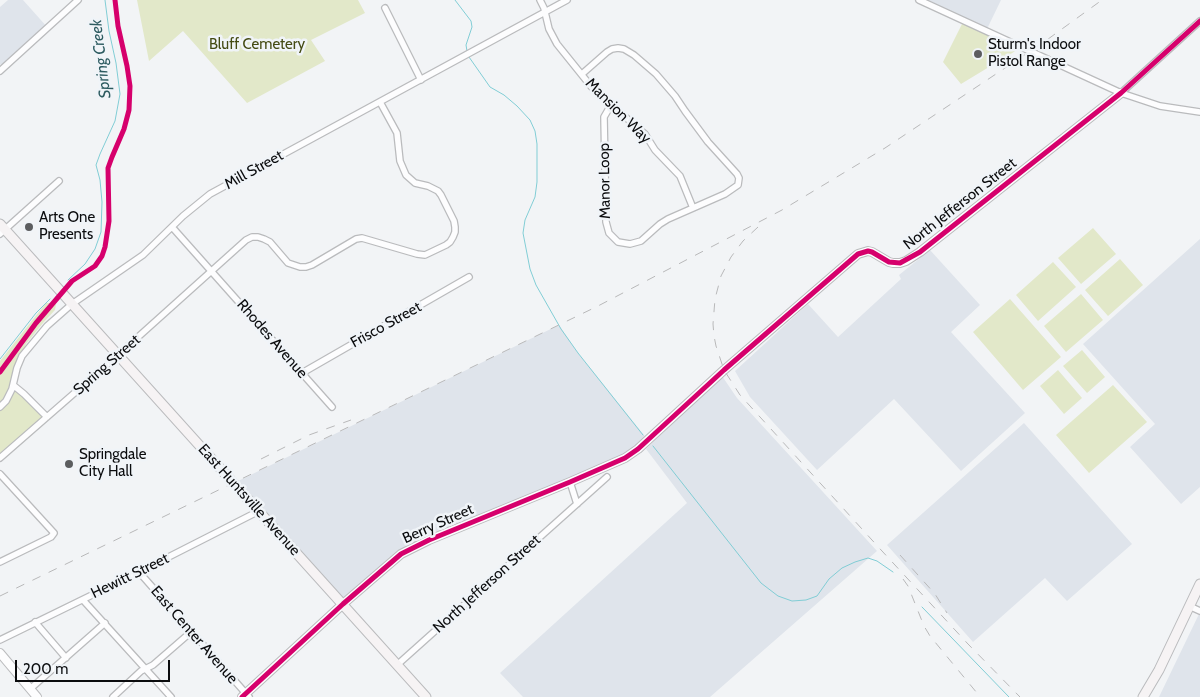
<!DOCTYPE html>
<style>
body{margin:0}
#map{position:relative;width:1200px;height:697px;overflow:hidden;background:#f2f4f6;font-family:Cabin,sans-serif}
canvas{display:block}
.scale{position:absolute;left:15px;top:660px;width:155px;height:22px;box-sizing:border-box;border:2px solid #0b0c0e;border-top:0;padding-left:6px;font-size:15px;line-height:18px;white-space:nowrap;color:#0b0c0e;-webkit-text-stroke:4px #f0f4f8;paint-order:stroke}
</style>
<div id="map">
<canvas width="1200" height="697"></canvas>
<div class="scale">200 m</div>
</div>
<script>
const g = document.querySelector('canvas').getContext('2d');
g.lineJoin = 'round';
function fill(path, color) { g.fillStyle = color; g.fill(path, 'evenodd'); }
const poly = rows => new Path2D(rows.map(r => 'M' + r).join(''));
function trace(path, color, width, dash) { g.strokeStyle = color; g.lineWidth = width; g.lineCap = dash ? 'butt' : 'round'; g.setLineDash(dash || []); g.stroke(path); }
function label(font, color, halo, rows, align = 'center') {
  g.font = font + ' Cabin,sans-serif'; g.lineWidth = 5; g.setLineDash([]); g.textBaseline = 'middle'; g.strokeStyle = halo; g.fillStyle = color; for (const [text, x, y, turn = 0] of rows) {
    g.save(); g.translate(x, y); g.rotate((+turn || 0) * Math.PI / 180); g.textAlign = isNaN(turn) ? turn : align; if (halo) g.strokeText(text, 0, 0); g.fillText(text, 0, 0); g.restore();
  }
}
const built = poly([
 [8,0,23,0,48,28,4,68,0,64,0,7],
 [919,0,1001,0,986,31],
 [1200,239,1200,487,1181,504,1130,447,1155,424,1083,344],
 [930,250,980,305,951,332,1025,413,961,471,894,399,817,470,750,397,735,371,808,304,838,337,901,279,899,275],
 [559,325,578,353,648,440,638,449,401,553,343,604,234,483],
 [722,376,737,398,877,551,710,697,523,697,500,673,687,503,646,449],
 [1024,423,1132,544,1067,601,1045,578,973,642,887,545],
 [1200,612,1200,697,1159,697]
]);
const green = poly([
 [137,0,358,0,365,13,311,40,325,61,247,103,183,31,149,61],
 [964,20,1022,47,961,84,943,62],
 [1093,228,1116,254,1081,284,1058,258],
 [1120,259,1143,285,1108,316,1085,290],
 [1053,262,1076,287,1038,321,1016,295],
 [1081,294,1103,320,1066,352,1044,326],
 [1010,299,1061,357,1023,390,973,332],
 [46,303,54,303,56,304,55,310,43,323,26,344,13,385,47,417,0,458,0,361],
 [1082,350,1105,377,1087,393,1063,366],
 [1058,370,1082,398,1064,414,1040,386],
 [1113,385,1147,422,1089,473,1056,435]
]);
const stream = poly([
 [455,0,471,21,472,27,466,45,467,51],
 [469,57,490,87,504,95,517,106,530,120,535,131,537,144,537,182,535,197,525,220,523,233,530,269,536,285,561,329,578,353,643,435],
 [68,280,85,264,95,249,101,232,102,202,100,180,96,165,100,154,115,121,120,94,116,63,109,31,105,0],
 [0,359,36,313,50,299],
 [653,446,761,583,778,596,792,601,806,600,817,596,829,579,842,568,855,562,868,558,877,561,893,572],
 [922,607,1009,697]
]);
const minor = poly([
 [540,0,544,8,549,29,557,44,594,90,645,134,655,150,680,176,693,208],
 [919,0,1121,93,1160,106,1200,112],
 [385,8,421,80],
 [0,71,78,0],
 [582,74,607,52,612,49,618,48,624,49,634,55,656,74,675,96,685,111,708,142,737,174,739,178,738,185,725,194,668,219,660,224,641,241,630,244,618,242,609,233,606,222,604,117,611,105],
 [1121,93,1200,21],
 [172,227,332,407],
 [0,234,59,181],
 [302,373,469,277],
 [13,385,24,394,47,417],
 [0,407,6,401,12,389,17,368,22,356,47,326,72,304,143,255,183,216,210,194,567,0],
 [0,458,118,355,246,240,252,237,258,237,264,239,270,242,288,263,300,267,306,267,312,265,356,239,362,238,417,254,425,255,446,245,450,242,453,237,455,232,455,227,454,221,441,195,438,191,428,186,415,183,406,175,400,161,397,133,380,102],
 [0,474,54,533,51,537,0,562],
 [570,482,577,504],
 [139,572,249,697],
 [83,600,171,697],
 [1189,606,1200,611],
 [35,622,66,658],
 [0,640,139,572,259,511],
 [397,665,607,477],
 [30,689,105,623],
 [113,697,141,671,153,665,191,632]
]);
const tertiary = poly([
 [0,653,37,697],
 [242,697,343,604,401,554,429,540,570,482,625,458,638,449,724,370,858,254,868,251,872,252,889,262,893,263,900,263,906,261,920,252,1121,93]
]);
const secondary = poly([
 [0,224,426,697],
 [1143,697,1159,670,1200,584]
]);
const rail = poly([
 [758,227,743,241,731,257,721,276,715,299,713,324,714,336,716,346,724,370,740,395,882,551,968,644,1020,697],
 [261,459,309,435,351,420],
 [900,555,935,594,947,613],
 [903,579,908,586,924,626,930,636,977,693],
 [0,596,598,306,782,210,885,148,1044,42,1102,0]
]);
const cycleway = poly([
 [0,372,36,323,72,281,95,266,102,256,105,247,109,221,108,168,112,157,124,129,129,110,130,86,127,66,118,26,115,0],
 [242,697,343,604,401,554,429,540,570,482,625,458,638,449,724,370,858,254,868,251,872,252,889,262,900,263,920,252,1121,93,1200,21]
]);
const markers = [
 [978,54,5,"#5c5d5f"],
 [29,227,5,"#5c5d5f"],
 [69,464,5,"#5c5d5f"]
];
const parkNames = [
 ["Bluff Cemetery",257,45]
];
const poiNames = [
 ["Sturm's Indoor",988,45],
 ["Pistol Range",988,62],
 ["Arts One",39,218],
 ["Presents",39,235],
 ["Springdale",79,455],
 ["City Hall",79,472]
];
const streetNames = [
 ["Mansion Way",618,111,45],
 ["Mill Street",254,170,-29],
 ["Manor Loop",605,181,-91],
 ["North Jefferson Street",960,204,-38],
 ["Frisco Street",386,325,-29],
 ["Rhodes Avenue",272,339,49],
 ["Spring Street",107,365,-41],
 ["East Huntsville Avenue",249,500,48],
 ["Berry Street",438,524,-24],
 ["Hewitt Street",130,576,-26],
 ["North Jefferson Street",487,584,-42],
 ["East Center Avenue",194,635,49]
];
const waterNames = [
 ["Spring Creek",101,59,-97]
];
fill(built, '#dfe4eb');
fill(green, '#e2e8c9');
trace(stream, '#81cdd5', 1);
trace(minor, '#babbbd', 8);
trace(tertiary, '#babbbd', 10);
trace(secondary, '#babbbd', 11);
trace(minor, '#fdfdfe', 5.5);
trace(tertiary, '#fdfdfe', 8);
trace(secondary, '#f6f3f4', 9);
trace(rail, '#b8b8b9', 1, [9, 9]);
trace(cycleway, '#d6006c', 5);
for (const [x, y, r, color] of markers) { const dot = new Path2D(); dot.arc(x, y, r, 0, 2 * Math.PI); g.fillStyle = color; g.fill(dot); trace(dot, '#f0f4f8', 2); }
label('15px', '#444b13', '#f0f4f8', parkNames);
label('15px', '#0b0c0e', '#f0f4f8', poiNames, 'left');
label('15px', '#0b0c0e', '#f0f4f8', streetNames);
label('italic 16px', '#2d5b60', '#f0f4f8', waterNames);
</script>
